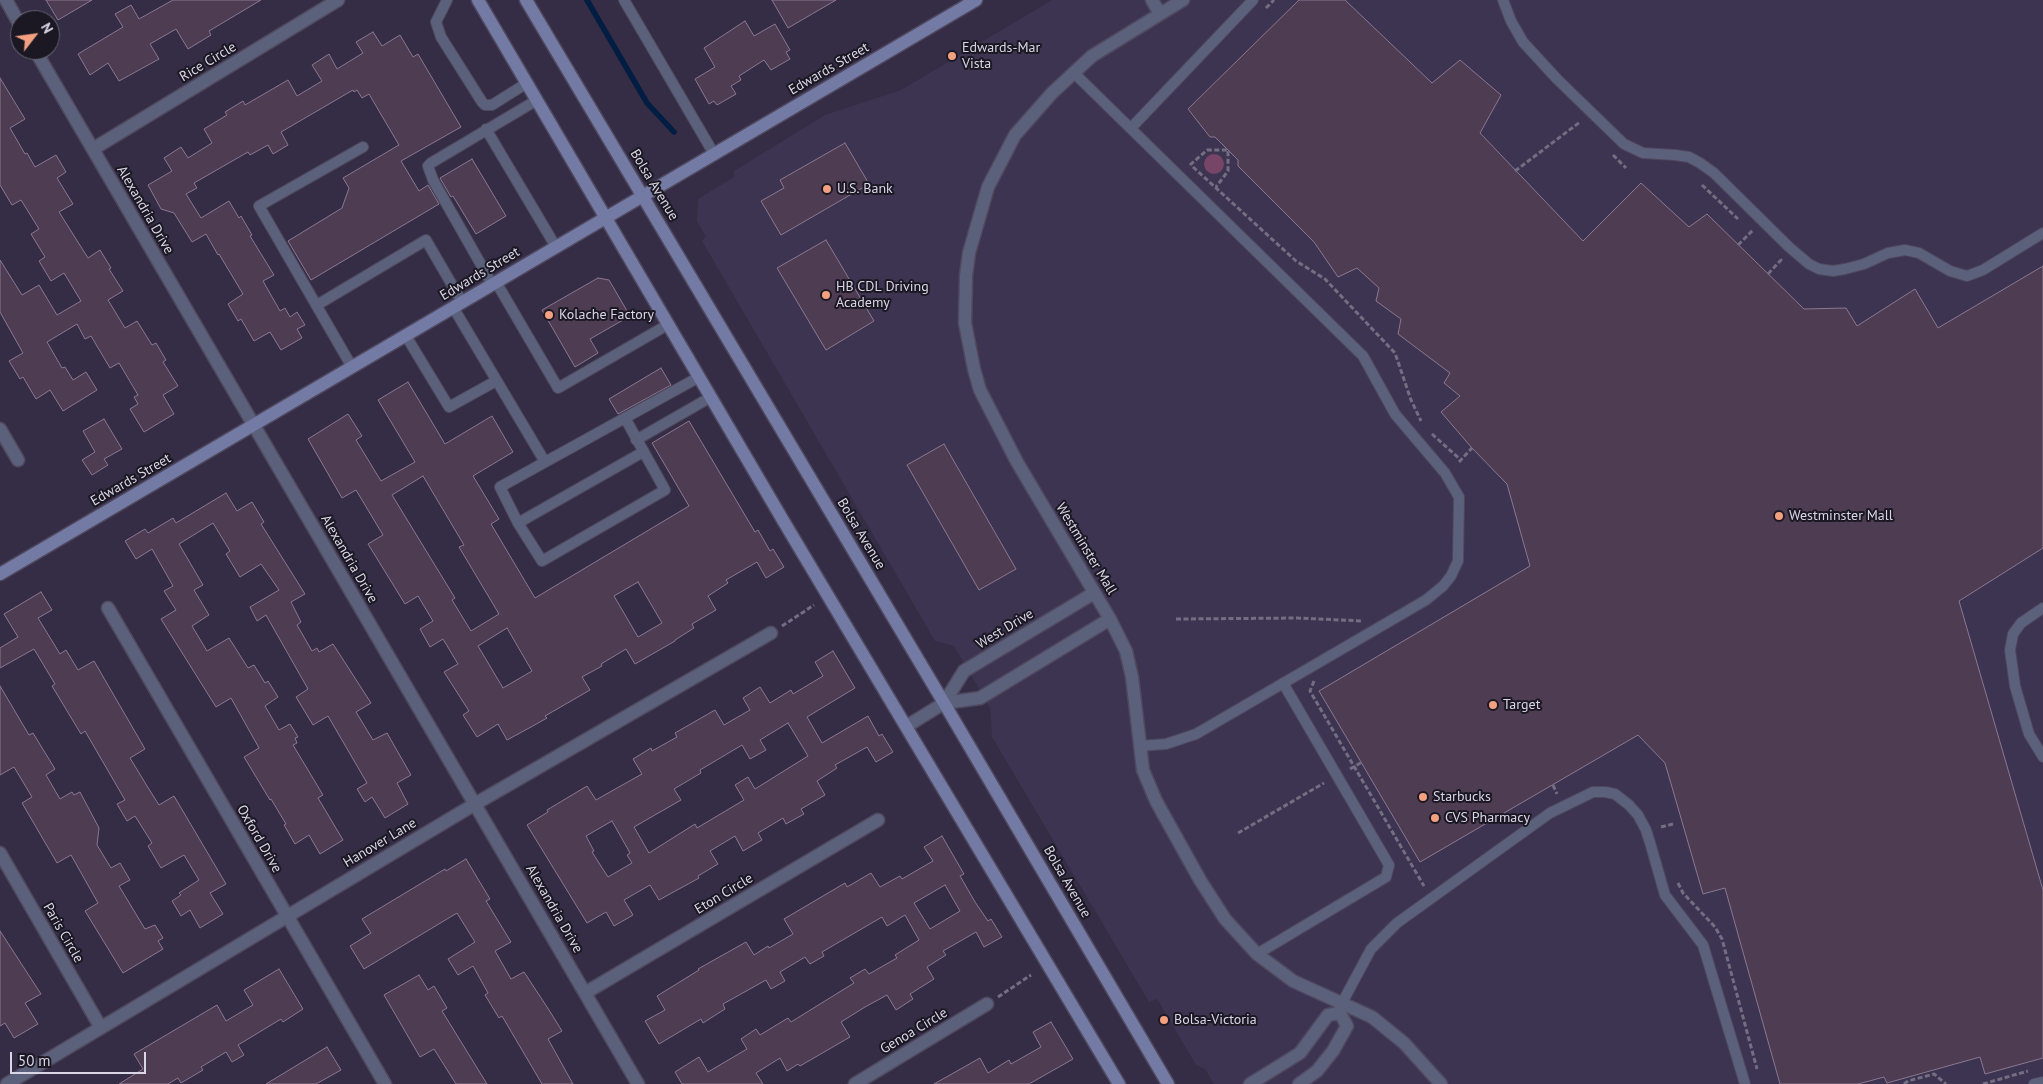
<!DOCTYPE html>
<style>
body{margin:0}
#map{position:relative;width:2043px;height:1084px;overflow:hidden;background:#342d45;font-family:"PT Sans",sans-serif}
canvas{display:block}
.north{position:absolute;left:10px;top:10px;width:50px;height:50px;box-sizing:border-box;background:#1b1823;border:1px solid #676471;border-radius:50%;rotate:60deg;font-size:14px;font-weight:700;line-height:20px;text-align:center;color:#dad6e6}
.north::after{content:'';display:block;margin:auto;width:18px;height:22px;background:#f2a080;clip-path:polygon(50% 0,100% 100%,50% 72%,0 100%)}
.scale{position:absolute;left:10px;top:1052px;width:136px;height:22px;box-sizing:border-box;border:2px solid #dad6e6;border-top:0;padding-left:6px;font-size:15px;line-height:18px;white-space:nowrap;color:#dad6e6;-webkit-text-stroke:4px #1b1823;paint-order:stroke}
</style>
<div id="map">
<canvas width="2043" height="1084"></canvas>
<div class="north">N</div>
<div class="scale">50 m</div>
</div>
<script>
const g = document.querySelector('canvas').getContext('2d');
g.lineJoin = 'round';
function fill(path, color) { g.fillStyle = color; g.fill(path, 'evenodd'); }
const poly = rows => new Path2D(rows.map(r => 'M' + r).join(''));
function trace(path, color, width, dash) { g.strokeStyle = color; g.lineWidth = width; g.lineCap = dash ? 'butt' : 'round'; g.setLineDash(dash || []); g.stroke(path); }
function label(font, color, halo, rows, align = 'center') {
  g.font = font + ' "PT Sans",sans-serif'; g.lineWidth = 4; g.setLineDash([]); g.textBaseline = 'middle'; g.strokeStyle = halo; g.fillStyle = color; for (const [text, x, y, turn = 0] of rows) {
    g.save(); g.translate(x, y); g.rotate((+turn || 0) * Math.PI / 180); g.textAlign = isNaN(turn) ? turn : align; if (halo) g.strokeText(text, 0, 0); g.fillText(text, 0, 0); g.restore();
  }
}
const built = poly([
 [1052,0,2043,0,2043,1084,1214,1084,1205,1069,1196,1065,1157,999,1149,1002,992,737,990,708,954,646,935,641,702,241,706,237,697,221,698,199,734,177,734,171,825,115,901,90]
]);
const green = poly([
 '1204 164a10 10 0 1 1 20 0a10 10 0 1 1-20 0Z'
]);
const stream = poly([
 [587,0,647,103,674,132]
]);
const building = poly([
 [46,0,92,0,58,20,46,0],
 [173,0,261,0,209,31,211,35,188,49,176,29,150,44,159,59,119,81,108,63,90,75,78,54,123,27,115,14,131,5,139,19,173,0],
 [772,0,836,0,788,28,772,0],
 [1299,0,1345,0,1432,83,1460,60,1501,95,1480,133,1583,241,1641,183,1689,227,1707,214,1804,309,1846,308,1857,326,1915,289,1938,328,2043,266,2043,548,1959,601,2043,890,2043,1058,1985,1074,1980,1057,1887,1083,1884,1077,1858,1084,1780,1084,1725,888,1703,894,1665,763,1638,735,1420,862,1319,691,1530,566,1507,484,1472,448,1441,412,1460,396,1444,383,1450,373,1398,334,1401,319,1376,301,1379,288,1357,268,1338,277,1314,242,1238,166,1238,160,1215,137,1210,137,1188,109,1299,0],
 [745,21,754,36,775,24,790,50,786,52,790,59,771,70,764,60,739,76,741,80,731,86,736,94,717,105,714,101,709,104,695,79,715,67,704,48,745,21],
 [373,32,382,46,400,35,413,57,418,54,461,127,401,161,419,191,428,185,439,204,311,280,288,241,342,208,349,188,343,178,399,145,369,94,362,98,357,90,354,92,353,90,281,132,288,145,273,154,268,145,250,155,248,152,194,183,197,188,186,194,201,218,229,201,239,218,241,216,252,235,250,236,274,275,263,281,280,311,285,308,290,317,297,312,305,325,297,329,302,338,281,350,270,332,254,341,241,319,238,321,228,304,243,294,219,254,218,255,206,234,192,242,174,213,161,209,148,185,172,171,164,158,181,147,188,158,212,143,204,129,227,115,225,112,243,101,245,105,288,80,297,96,322,81,312,65,329,54,337,69,363,53,356,42,373,32],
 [0,78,25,119,10,128,25,154,27,153,35,167,56,155,66,172,57,178,73,204,59,212,88,258,100,250,111,268,109,269,123,291,108,300,125,328,137,321,152,345,156,343,166,360,163,362,178,386,163,395,174,414,144,432,130,409,138,404,134,397,138,395,119,363,110,368,91,336,85,339,77,324,47,342,62,368,65,367,73,380,86,372,97,390,63,411,50,390,36,399,23,377,20,379,9,361,23,353,0,312,0,260,22,295,39,285,57,315,81,301,64,273,51,281,39,261,45,257,31,234,39,229,21,200,12,205,0,185,0,78],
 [845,143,869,184,781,235,761,201,784,188,780,180,845,143],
 [472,159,506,216,476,234,453,196,451,197,440,178,472,159],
 [826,240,874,321,826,350,777,268,826,240],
 [598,278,609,280,630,316,590,339,598,353,575,367,542,310,598,278],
 [661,368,671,385,618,414,609,399,661,368],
 [408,382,445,444,492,416,513,452,473,476,499,519,491,524,535,598,689,506,652,443,689,421,755,532,758,530,770,551,773,549,784,567,766,578,757,562,726,580,728,583,708,596,716,610,692,624,694,628,675,640,675,641,635,664,626,649,601,664,602,666,582,677,590,690,545,716,547,718,531,727,507,740,498,724,477,737,463,715,469,711,444,672,458,664,443,639,430,647,420,629,433,621,418,596,405,604,368,544,383,535,356,490,342,498,308,439,348,414,362,436,356,440,381,481,415,462,378,400,408,382],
 [423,476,464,545,459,547,499,614,471,631,452,600,455,598,392,495,423,476],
 [638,582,662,623,638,637,614,596,638,582],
 [507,628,532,671,503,688,478,646,507,628],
 [104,419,122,449,104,459,108,465,92,475,82,460,95,452,83,431,104,419],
 [944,444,1016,569,979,590,907,465,944,444],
 [226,493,237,511,252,502,264,522,261,524,305,594,291,602,301,622,297,625,312,651,317,648,319,652,333,644,371,703,356,712,373,740,387,733,411,775,397,783,408,804,385,818,372,797,365,802,357,789,367,783,328,716,313,725,296,697,308,689,266,615,257,621,250,607,279,590,261,564,240,577,226,554,230,551,213,523,179,544,203,585,194,590,209,615,192,626,207,651,229,638,248,668,254,665,265,683,268,681,278,697,265,706,279,730,290,724,298,737,295,738,297,743,293,745,323,795,318,798,343,840,320,854,309,835,295,844,284,825,286,824,271,799,270,800,244,757,259,748,231,698,216,707,161,619,176,610,164,591,173,586,152,549,136,559,125,541,145,529,148,533,173,518,176,523,226,493],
 [41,592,52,610,38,618,60,654,66,650,78,670,94,661,145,749,130,758,147,786,159,805,174,796,226,884,210,893,223,914,200,928,190,910,181,916,172,901,181,895,179,893,199,880,184,855,161,868,148,846,152,843,135,816,127,821,117,804,125,800,85,731,81,734,52,686,55,684,34,649,0,668,0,648,18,637,4,614,41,592],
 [833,651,855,688,807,717,822,743,868,716,879,736,882,734,893,752,876,762,867,747,835,765,837,768,817,781,825,795,801,809,804,814,786,824,783,818,758,833,762,840,743,851,735,836,710,851,718,864,698,876,699,878,659,900,650,885,624,900,633,915,614,926,606,912,587,923,527,825,548,812,547,810,587,786,596,800,617,788,642,774,633,759,651,748,652,751,677,737,675,733,715,710,724,725,750,710,743,698,760,687,770,703,791,690,793,694,823,676,815,662,833,651],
 [788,723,808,756,755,789,748,777,735,785,744,800,697,828,695,824,649,853,634,827,681,800,674,789,701,773,700,770,742,745,750,759,766,750,760,740,788,723],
 [612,821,630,853,627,855,632,863,608,877,592,852,594,851,586,836,612,821],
 [0,686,29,735,33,733,55,769,46,775,60,799,72,792,74,795,80,792,99,828,97,845,111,868,120,863,130,880,119,886,145,929,155,925,163,938,158,941,163,949,123,973,85,911,98,903,71,855,57,863,22,803,32,797,14,767,0,775,0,686],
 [942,836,964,874,960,876,975,902,988,921,991,919,1002,937,984,947,976,932,943,951,946,955,927,967,934,979,910,994,913,999,896,1010,887,995,865,1007,841,1022,850,1037,800,1066,798,1064,787,1071,780,1058,756,1073,763,1084,682,1084,675,1072,699,1057,708,1072,747,1049,741,1039,756,1029,760,1035,788,1018,791,1022,854,983,850,978,865,969,869,974,897,958,895,955,919,940,905,915,887,926,882,917,822,952,824,956,810,964,805,957,780,972,785,981,771,989,766,980,723,1004,725,1009,703,1023,701,1019,659,1044,645,1021,665,1010,657,996,699,970,698,969,746,942,754,955,768,946,769,948,793,934,784,919,845,883,847,887,871,873,880,887,900,876,902,879,933,861,924,847,942,836],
 [945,885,960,911,930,929,914,903,945,885],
 [466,859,490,899,486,901,511,942,495,951,511,979,524,972,549,1010,562,1031,548,1039,573,1084,542,1084,502,1016,499,1018,485,995,488,993,473,966,458,975,448,959,475,942,457,913,364,969,350,946,371,933,362,919,445,869,446,871,466,859],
 [0,931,41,994,25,1003,38,1024,14,1038,5,1023,0,1026,0,931],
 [279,969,303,1009,283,1022,281,1019,238,1045,244,1055,232,1062,226,1052,201,1067,203,1070,181,1083,178,1078,168,1084,119,1084,143,1069,134,1054,217,1005,226,1021,253,1005,244,990,279,969],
 [419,975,428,990,434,986,447,1008,442,1011,487,1084,456,1084,434,1049,420,1057,384,995,419,975],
 [1051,1022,1073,1059,1029,1084,934,1084,980,1058,988,1073,1009,1060,1011,1064,1041,1047,1033,1032,1051,1022],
 [327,1047,341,1070,316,1084,266,1084,327,1047]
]);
const path = poly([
 [1266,8,1274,0],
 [1613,155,1626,168],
 [1190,165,1207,150,1228,150,1228,171,1216,187],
 [1193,167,1296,261,1325,279,1395,353,1411,400,1421,421],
 [1515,171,1580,122],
 [1702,185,1738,219],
 [1738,245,1753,230],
 [1768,274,1781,260,1779,258],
 [1432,434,1461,460],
 [1459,462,1472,448],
 [1176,619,1297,618,1363,621],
 [782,626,814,605],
 [1314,681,1310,691,1424,886],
 [1350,769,1362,762],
 [1553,785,1557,794],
 [1661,827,1673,824],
 [1238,833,1324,783],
 [1678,883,1683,893,1715,927,1722,939,1757,1069],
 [998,997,1031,975],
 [1904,1084,1908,1081,1934,1074,1946,1084],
 [1983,1084,2028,1071]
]);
const lane = poly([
 [447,0,436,22,441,37,482,102,485,105,492,105,527,83],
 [624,0,714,154],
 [1503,0,1511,21,1523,42,1557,79,1624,144,1643,153,1675,155,1689,157,1700,163,1714,173,1789,247,1809,264,1819,269,1833,271,1845,269,1864,264,1888,253,1905,250,1919,253,1950,271,1967,276,1983,270,2043,233],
 [1073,72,1363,356,1395,414,1445,473,1459,497,1458,561,1451,576,1443,586,1426,600,1196,734,1166,744,1139,746],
 [1131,128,1253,0],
 [486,129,556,247],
 [496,282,558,388,669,324],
 [492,284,433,180,428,166,431,163,537,100],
 [317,305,426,240,462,302],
 [453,307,545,462],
 [406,336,449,407,496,381],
 [352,367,259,206,363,147],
 [625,418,665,490,542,561,518,523,500,487,699,377],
 [636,440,711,397],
 [518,523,643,452],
 [2043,608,2021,623,2013,634,2010,650,2015,686,2029,734,2043,757],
 [1257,954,1386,877,1389,865,1283,683],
 [1342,1003,1371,949,1397,923,1550,813,1593,792,1605,792,1615,794,1629,805,1638,815,1646,830,1651,846,1665,895,1703,945,1745,1084],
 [2034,1084,2043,1082]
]);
const street = poly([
 [6,0,20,25],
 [1152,0,1160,14],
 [1183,0,1092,56,1052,93,1015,135,988,187,969,253,966,276,965,323,974,369,980,390,1017,462,1110,619,1126,651,1132,677,1143,770,1156,801,1200,880,1225,919,1257,954,1293,981,1372,1017,1404,1043,1441,1084],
 [35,50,638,1084],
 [93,149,338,0],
 [0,429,18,460],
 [108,608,385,1084],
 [944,703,964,671,1094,593],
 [907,726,944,703,980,698,1110,619],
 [0,853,101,1028],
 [585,993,878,820],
 [7,1084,475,804,771,633],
 [855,1084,987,1004],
 [1250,1084,1300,1053,1328,1015,1340,1013],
 [1299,1084,1317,1071,1333,1051,1347,1026,1340,1013,1341,1006]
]);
const secondary = poly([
 [478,0,784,522,1119,1084],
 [526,0,944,703,1168,1084],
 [0,574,976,0]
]);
const markers = [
 [952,56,5,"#f2a080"],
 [827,189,5,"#f2a080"],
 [826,295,5,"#f2a080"],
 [549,315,5,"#f2a080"],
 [1779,516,5,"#f2a080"],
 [1493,705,5,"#f2a080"],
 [1423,797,5,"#f2a080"],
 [1435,818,5,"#f2a080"],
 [1164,1020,5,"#f2a080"]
];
const poiNames = [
 ["Edwards-Mar",962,48],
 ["Vista",962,64],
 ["U.S. Bank",837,189],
 ["HB CDL Driving",836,287],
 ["Academy",836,303],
 ["Kolache Factory",559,315],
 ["Westminster Mall",1789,516],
 ["Target",1503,705],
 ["Starbucks",1433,797],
 ["CVS Pharmacy",1445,818],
 ["Bolsa-Victoria",1174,1020]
];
const streetNames = [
 ["Rice Circle",208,62,-31],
 ["Edwards Street",829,69,-30],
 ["Bolsa Avenue",654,185,59],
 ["Alexandria Drive",145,210,60],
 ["Edwards Street",480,274,-31],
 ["Edwards Street",131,480,-30],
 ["Bolsa Avenue",861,534,59],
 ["Westminster Mall",1086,549,59],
 ["Alexandria Drive",349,559,60],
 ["West Drive",1005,629,-31],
 ["Oxford Drive",259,839,60],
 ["Hanover Lane",380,843,-31],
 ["Bolsa Avenue",1067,882,60],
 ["Eton Circle",724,894,-31],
 ["Alexandria Drive",554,909,60],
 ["Paris Circle",63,933,60],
 ["Genoa Circle",914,1031,-31]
];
fill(built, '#3d3452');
fill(green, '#764567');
trace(stream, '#011d41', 5.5);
fill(building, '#4e3c53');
trace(building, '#8b7891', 1);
trace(lane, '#4f485f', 12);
trace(street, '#4f485f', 15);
trace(secondary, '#4f485f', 15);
trace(path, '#736e82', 3, [5, 2.5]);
trace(lane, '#5c617b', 10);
trace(street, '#5c617b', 12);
trace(secondary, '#737aa4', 12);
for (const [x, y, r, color] of markers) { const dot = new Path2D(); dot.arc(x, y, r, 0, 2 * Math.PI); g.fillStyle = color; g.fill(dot); trace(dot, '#1b1823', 2); }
label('14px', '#dad6e6', '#1b1823', poiNames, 'left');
label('14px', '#dad6e6', '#1b1823', streetNames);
</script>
